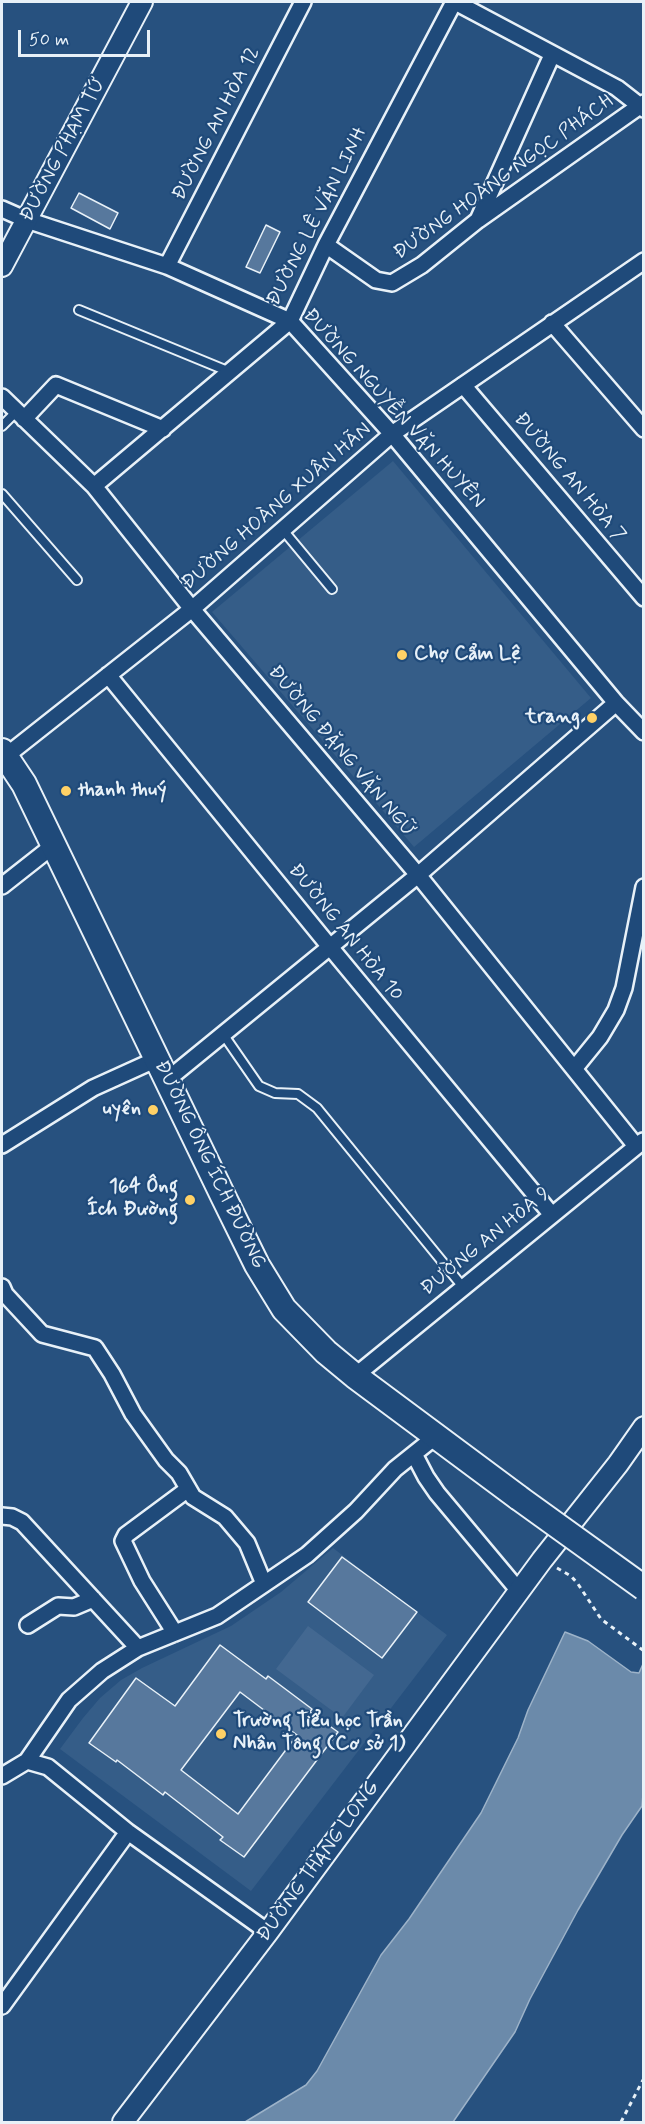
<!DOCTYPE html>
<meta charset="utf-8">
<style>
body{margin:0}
#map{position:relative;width:645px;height:2124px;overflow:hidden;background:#27517f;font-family:Mynerve,sans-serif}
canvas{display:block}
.frame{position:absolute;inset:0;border:3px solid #e8f1f8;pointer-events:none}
.scale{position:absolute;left:18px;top:30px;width:132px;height:27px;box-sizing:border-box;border:3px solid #e8f1f8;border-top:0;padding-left:8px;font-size:18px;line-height:21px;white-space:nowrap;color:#e8f1f8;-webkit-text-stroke:4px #1f4a7a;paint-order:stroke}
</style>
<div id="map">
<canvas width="645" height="2124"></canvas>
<div class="frame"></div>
<div class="scale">50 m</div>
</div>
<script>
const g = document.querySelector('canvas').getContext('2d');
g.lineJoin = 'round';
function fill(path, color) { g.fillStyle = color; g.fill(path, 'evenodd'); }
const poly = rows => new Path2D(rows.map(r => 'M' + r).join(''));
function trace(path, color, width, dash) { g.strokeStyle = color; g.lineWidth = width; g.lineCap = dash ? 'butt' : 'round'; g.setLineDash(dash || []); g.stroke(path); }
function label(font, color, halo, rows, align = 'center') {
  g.font = font + ' Mynerve,sans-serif'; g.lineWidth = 4.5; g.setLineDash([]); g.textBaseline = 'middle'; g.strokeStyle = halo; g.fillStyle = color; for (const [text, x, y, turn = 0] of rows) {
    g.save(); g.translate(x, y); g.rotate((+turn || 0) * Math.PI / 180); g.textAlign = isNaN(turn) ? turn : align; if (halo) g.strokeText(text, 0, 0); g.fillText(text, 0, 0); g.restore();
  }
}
const built = poly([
 [393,461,591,698,414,847,212,612],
 [333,1548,447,1635,251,1891,60,1749,83,1718,100,1698,121,1680,142,1668,231,1626,281,1592]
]);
const green = poly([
 [308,1626,374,1675,342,1718,276,1669]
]);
const water = poly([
 [565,1632,588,1641,631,1672,639,1673,643,1664,643,1794,642,1806,622,1835,578,1910,530,1999,515,2032,453,2122,245,2122,306,2085,317,2071,381,1955,409,1919,481,1813,518,1738,528,1710,565,1632]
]);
const building = poly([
 [79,193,118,213,110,229,71,208,79,193],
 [266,225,280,232,260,273,246,267,266,225],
 [342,1557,417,1612,382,1658,308,1602,342,1557],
 [220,1645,266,1679,268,1676,312,1709,310,1712,338,1732,244,1857,220,1840,223,1837,165,1792,163,1795,117,1760,116,1762,89,1743,136,1678,175,1706,220,1645],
 [240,1692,297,1735,238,1814,181,1770,240,1692]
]);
const path = poly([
 [557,1568,571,1576,578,1584,601,1619,644,1651],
 [621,2122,644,2078]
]);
const service = poly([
 [79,310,230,372],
 [2,426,17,411],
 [2,494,77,580],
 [283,530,332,589],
 [223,1034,259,1086,275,1093,298,1094,317,1108,463,1287]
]);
const minor = poly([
 [455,2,617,88,644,109],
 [2,209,27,220,167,266,290,321,392,434,616,703,644,732],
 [478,220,552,55],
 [326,245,376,280,392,283,422,265,478,220,644,103],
 [167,266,303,2],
 [552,323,644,429],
 [463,385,644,598],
 [2,397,94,486,192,609,418,875,636,1146],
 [24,419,56,385,163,429],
 [94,486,290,321,326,245,454,2],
 [108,675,330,947,552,1215],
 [6,756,192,609,392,434,644,261],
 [2,886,54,845],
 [574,1069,600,1037,616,1010,624,988,644,887],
 [167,1080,418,875,616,703],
 [2,1145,93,1088,157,1059],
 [2,1287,5,1294,42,1334,95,1348,112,1374,133,1414,166,1460,179,1473,193,1497,225,1517,247,1543,264,1584],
 [355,1376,643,1141],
 [414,1454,426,1477,437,1493,519,1591],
 [2,1516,12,1517,22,1522,138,1648],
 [28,1625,58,1606,74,1607,93,1599],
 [175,1633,142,1581,123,1541,126,1535,188,1489],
 [27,1761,48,1767,128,1832,268,1932],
 [2,1776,27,1761,69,1700,102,1671,138,1648,217,1616,307,1555,356,1511,395,1469,435,1437],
 [2,2006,128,1832]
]);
const tertiary = poly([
 [2,266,142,2],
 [123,2122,268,1932,542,1560,618,1464,644,1427]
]);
const primary = poly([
 [2,751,24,784,223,1196,257,1265,284,1309,326,1352,355,1376,519,1498]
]);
const primaryBridge = poly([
 [519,1498,644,1588]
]);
const markers = [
 [402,655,6,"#ffd166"],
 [592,718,6,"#ffd166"],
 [66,791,6,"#ffd166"],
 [153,1110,6,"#ffd166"],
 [190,1200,6,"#ffd166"],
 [221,1734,6,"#ffd166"]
];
const streetNames = [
 ["ĐƯỜNG AN HÒA 12",217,124,-63],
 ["ĐƯỜNG PHẠM TỨ",64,150,-62],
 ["ĐƯỜNG HOÀNG NGỌC PHÁCH",504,178,-36],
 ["ĐƯỜNG LÊ VĂN LINH",318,217,-63],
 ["ĐƯỜNG NGUYỄN VĂN HUYÊN",393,409,48],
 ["ĐƯỜNG AN HÒA 7",569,478,50],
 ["ĐƯỜNG HOÀNG XUÂN HÃN",277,507,-41],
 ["ĐƯỜNG ĐẶNG VĂN NGỮ",341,752,50],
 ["ĐƯỜNG AN HÒA 10",345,933,51],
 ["ĐƯỜNG ÔNG ÍCH ĐƯỜNG",209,1165,64],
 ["ĐƯỜNG AN HÒA 9",486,1242,-39],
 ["ĐƯỜNG THĂNG LONG",319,1862,-54]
];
const poiNames = [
 ["Chợ Cẩm Lệ",414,655],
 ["trang",580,718,"right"],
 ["thanh thuý",78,791],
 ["uyên",141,1110,"right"],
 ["164 Ông",178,1188,"right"],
 ["Ích Đường",178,1211,"right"],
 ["Trường Tiểu học Trần",233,1722],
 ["Nhân Tông (Cơ sở 1)",233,1745]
];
fill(built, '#355d88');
fill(green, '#436891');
fill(water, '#6b8aaa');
trace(water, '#9db3c9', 1.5);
fill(building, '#57789d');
trace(building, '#e8f1f8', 1.5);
trace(service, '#e8f1f8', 12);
trace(minor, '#e8f1f8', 20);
trace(tertiary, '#e8f1f8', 24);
trace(primary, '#e8f1f8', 28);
trace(path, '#e8f1f8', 3, [4.5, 4.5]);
trace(service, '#1f4a7a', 8);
trace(minor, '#1f4a7a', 15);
trace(tertiary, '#1f4a7a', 20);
trace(primary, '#1f4a7a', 24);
trace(primaryBridge, '#e8f1f8', 28, []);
trace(primaryBridge, '#1f4a7a', 24);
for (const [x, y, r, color] of markers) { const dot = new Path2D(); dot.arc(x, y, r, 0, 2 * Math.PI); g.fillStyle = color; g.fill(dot); trace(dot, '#1f4a7a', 2); }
label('20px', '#e8f1f8', '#1f4a7a', streetNames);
label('bold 20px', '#e8f1f8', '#1f4a7a', poiNames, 'left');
</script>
